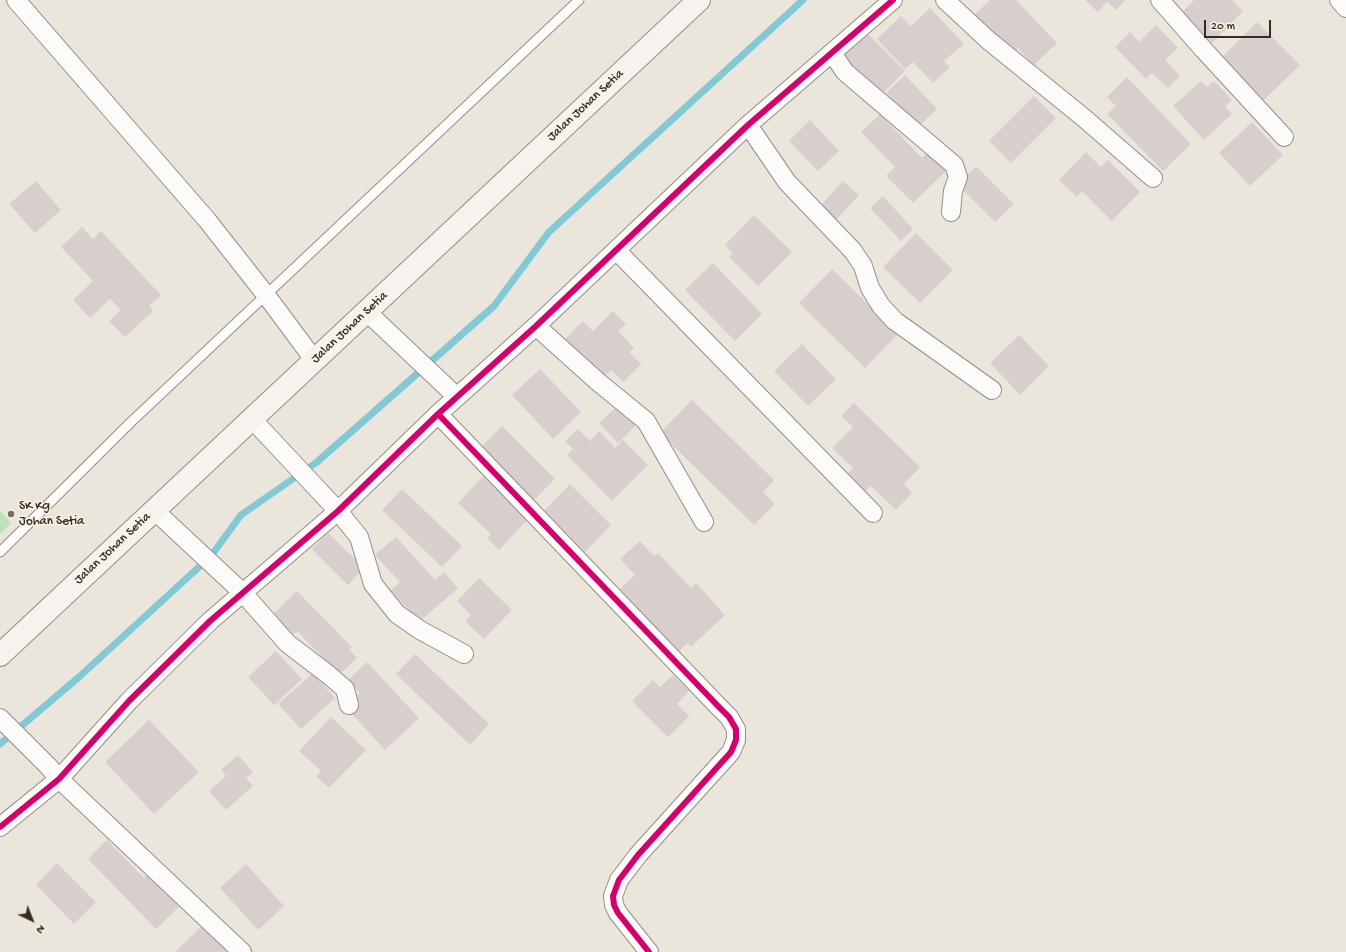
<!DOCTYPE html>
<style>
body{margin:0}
#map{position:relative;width:1346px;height:952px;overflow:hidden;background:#ebe6db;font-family:"Gochi Hand",sans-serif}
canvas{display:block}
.north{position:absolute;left:12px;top:900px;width:40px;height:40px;-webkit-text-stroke:3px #f7f3e8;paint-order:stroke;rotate:137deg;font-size:11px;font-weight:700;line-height:16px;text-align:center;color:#3b2a1e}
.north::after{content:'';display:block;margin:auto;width:14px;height:18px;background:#3b2a1e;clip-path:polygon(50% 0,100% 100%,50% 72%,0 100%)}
.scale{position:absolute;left:1204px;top:20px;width:67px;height:18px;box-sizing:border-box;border:2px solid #3b2a1e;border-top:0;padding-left:5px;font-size:12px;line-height:14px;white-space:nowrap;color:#3b2a1e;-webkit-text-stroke:3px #f7f3e8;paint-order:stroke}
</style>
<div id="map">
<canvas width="1346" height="952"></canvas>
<div class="north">N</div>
<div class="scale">20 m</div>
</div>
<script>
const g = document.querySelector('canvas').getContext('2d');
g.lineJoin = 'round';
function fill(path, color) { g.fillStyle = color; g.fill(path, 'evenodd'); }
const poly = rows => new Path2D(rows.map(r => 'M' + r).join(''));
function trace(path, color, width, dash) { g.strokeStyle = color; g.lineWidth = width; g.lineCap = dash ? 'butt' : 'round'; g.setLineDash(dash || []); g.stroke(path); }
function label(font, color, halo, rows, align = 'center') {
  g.font = font + ' "Gochi Hand",sans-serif'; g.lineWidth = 3; g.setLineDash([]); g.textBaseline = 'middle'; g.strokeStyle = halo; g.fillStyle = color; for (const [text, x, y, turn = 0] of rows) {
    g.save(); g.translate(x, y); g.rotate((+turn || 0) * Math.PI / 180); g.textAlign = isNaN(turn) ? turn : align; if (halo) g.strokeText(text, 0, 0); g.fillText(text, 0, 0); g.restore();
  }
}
const green = poly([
 [0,511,11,523,0,534]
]);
const stream = poly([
 [0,744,79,677,211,556,241,515,317,462,494,306,549,232,803,0]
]);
const building = poly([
 [990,0,1016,0,1057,43,1034,65,1018,48,1012,54,974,15],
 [1085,0,1125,0,1116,10,1107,2,1098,12],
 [1194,0,1232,0,1243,11,1212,43,1181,13],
 [930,8,964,44,944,61,950,67,933,83,913,62,905,69,877,39,901,16,911,26],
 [1257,22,1300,65,1264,100,1222,57],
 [1156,25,1178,48,1165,60,1180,76,1168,88,1152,73,1146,79,1115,47,1130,32,1139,42],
 [866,32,905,71,882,94,842,55],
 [905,75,937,109,918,127,886,93],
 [1127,77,1191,144,1163,171,1107,114,1116,106,1107,97],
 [1201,81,1207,87,1214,81,1232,100,1225,106,1232,114,1204,140,1173,106],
 [1034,96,1056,118,1011,163,989,141],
 [880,114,922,158,930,151,948,169,913,203,886,176,895,167,861,132],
 [810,120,839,151,818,171,789,141],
 [1252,122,1283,155,1250,186,1219,153],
 [1086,152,1101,167,1108,160,1140,192,1112,221,1082,191,1077,197,1059,180],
 [976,166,1014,204,995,222,958,185],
 [36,181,61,210,35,233,9,204],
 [843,181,859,195,834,222,819,207],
 [883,196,913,229,901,241,870,208],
 [754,215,792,252,758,286,729,257,733,254,725,245],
 [82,227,93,239,101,231,161,295,149,306,153,311,125,337,109,321,121,310,110,299,90,318,73,300,93,281,61,247],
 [916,233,953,270,920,303,883,267],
 [713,263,762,314,735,341,685,290],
 [832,269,898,334,865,368,799,303],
 [613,311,626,324,618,331,634,348,629,352,641,364,623,382,611,370,603,377,565,339,583,321,593,331],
 [1019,335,1049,366,1020,395,990,363],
 [802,344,836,379,808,406,774,371],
 [540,369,581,412,553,439,512,395],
 [692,400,774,480,763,492,775,504,754,525,660,433],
 [854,403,920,467,904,484,912,493,896,510,871,486,864,493,846,475,853,468,832,448,853,427,841,416],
 [620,404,638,423,618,443,599,423],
 [502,426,555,479,531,503,477,451],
 [578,429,590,441,599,431,615,448,623,440,648,465,612,501,567,455,573,449,565,441],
 [483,476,528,519,499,550,487,538,491,534,458,503],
 [570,484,611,525,585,552,544,511],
 [402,489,462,546,442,567,382,510],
 [328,533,364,568,348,585,312,549],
 [396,537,435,580,444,572,458,588,419,622,391,590,400,582,375,555],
 [640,541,654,556,658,553,691,588,696,583,725,615,691,647,688,643,678,652,620,589,635,575,620,559],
 [479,578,512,610,484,639,465,621,471,615,457,601],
 [297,591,352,647,349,649,357,658,339,675,297,631,290,638,270,617],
 [276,651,302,679,274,705,248,677],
 [415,654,489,724,470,745,396,674],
 [367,662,419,718,385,750,351,713,358,707,352,700,360,693,348,680],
 [313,673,335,698,301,729,278,704],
 [673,675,689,691,677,704,689,716,668,737,632,701,653,680,660,687],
 [331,717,366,750,329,788,316,776,321,771,299,751],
 [149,720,199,772,154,814,105,762],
 [238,755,253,772,246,778,253,786,226,810,209,791,226,776,221,770],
 [107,840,144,878,153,870,184,902,156,929,88,859],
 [57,863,96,902,74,924,36,885],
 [246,864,284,906,258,930,220,888],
 [205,923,233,952,175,952]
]);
const lane = poly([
 [0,552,130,423,579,0]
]);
const street = poly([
 [16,0,207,220,266,295,315,361],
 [945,0,988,40,1084,118,1153,178],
 [1160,0,1203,49,1284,137],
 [1339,0,1346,8],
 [832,53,845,72,954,165,958,177,953,191,951,212],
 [748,125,787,182,853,251,863,266,870,288,881,306,895,321,992,390],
 [616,250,873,513],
 [367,312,457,397],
 [536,326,597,381,646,421,704,522],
 [438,414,718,706,729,717,736,729,736,740,731,752,638,855,619,880,613,896,614,905,618,913,649,952],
 [252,419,338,511,359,537,373,584,397,614,420,630,464,654],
 [154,510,243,593,287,643,330,676,345,689,349,705],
 [0,718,49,767,59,779,242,952],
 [0,827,59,779,129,701,210,621,338,511,438,414,536,326,748,125,893,0]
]);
const secondary = poly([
 [0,655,699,0]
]);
const cycleway = poly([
 [438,414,718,706,729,717,736,729,736,740,731,752,638,855,619,880,613,896,614,905,618,913,649,952],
 [0,827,59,779,129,701,210,621,338,511,438,414,536,326,748,125,893,0]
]);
const markers = [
 [11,514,4,"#796c60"]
];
const streetNames = [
 ["Jalan Johan Setia",586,106,-43],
 ["Jalan Johan Setia",350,328,-43],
 ["Jalan Johan Setia",113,549,-43]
];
const poiNames = [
 ["SK Kg",19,507],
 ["Johan Setia",19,522]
];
fill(green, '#bde1b5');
trace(stream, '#82c9d5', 7);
fill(building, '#d9cece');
trace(lane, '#948f87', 11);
trace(street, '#948f87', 20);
trace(secondary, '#948f87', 24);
trace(lane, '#fcfbfa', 9);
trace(street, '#fcfbfa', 18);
trace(secondary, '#f6f3ef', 22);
trace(cycleway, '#d6006c', 6);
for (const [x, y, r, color] of markers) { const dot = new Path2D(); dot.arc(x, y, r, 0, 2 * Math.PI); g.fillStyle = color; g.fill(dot); trace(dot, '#f7f3e8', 1.5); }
label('13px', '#3b2a1e', '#f7f3e8', streetNames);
label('13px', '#3b2a1e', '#f7f3e8', poiNames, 'left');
</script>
